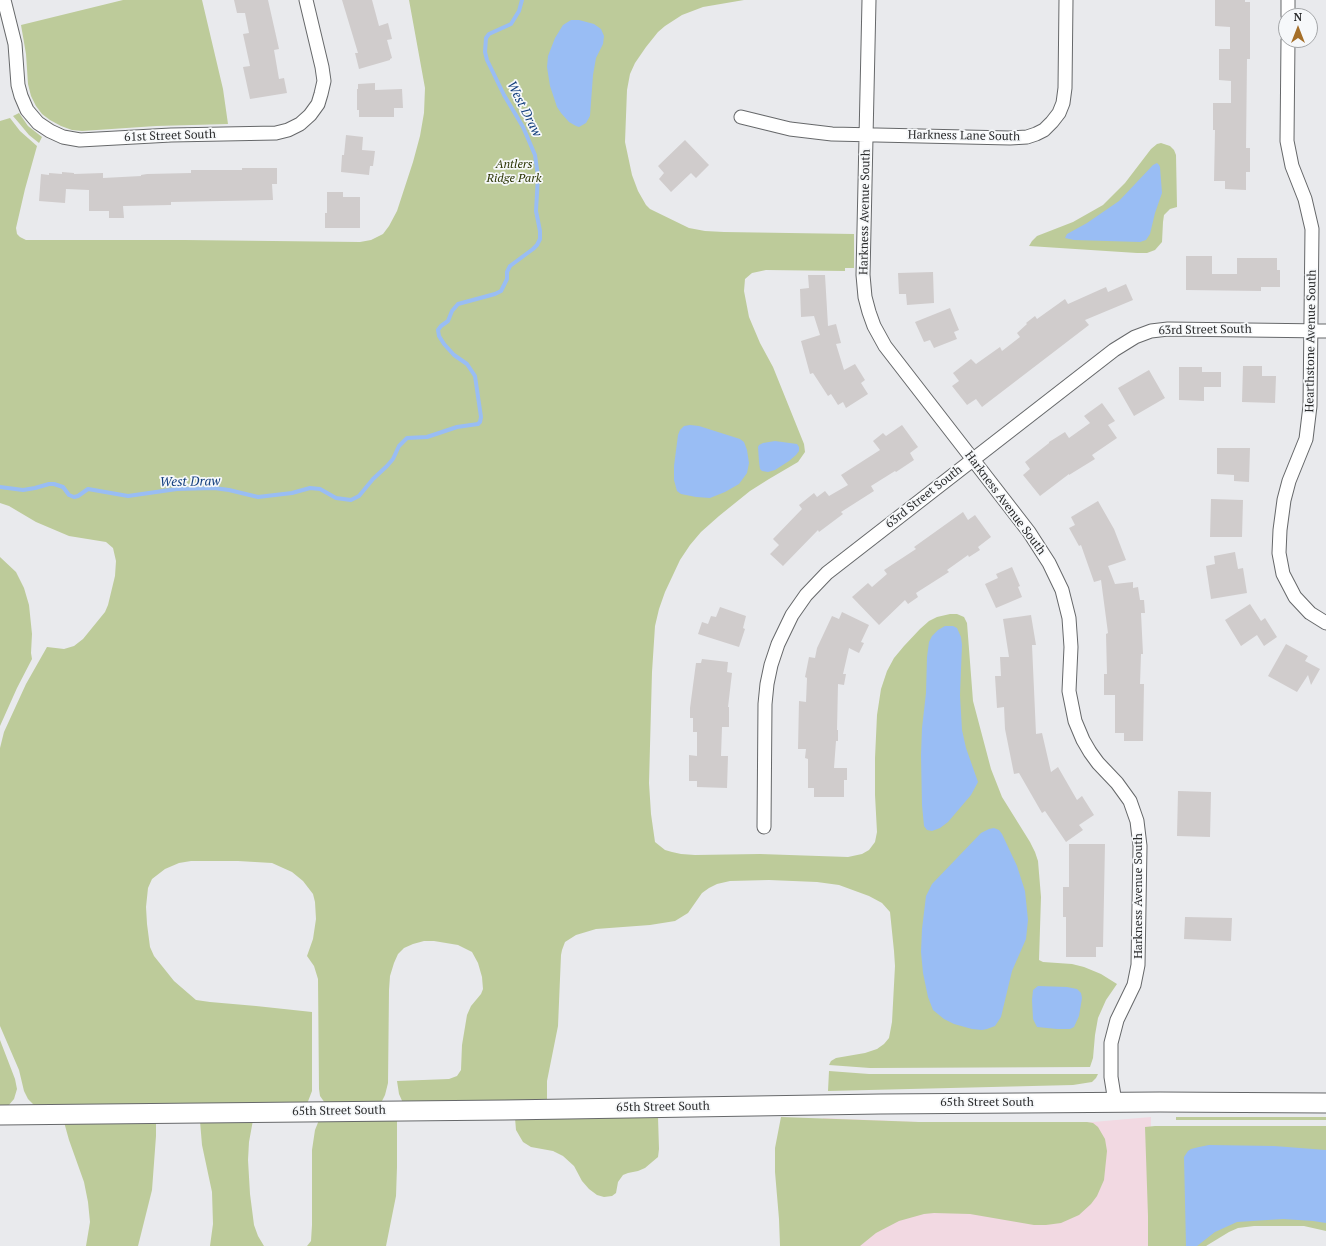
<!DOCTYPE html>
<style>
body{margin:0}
#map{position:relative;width:1326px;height:1246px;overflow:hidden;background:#e9eaed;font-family:"PT Serif",serif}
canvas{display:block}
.north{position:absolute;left:1278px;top:8px;width:40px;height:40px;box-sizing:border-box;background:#f6f8fa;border:1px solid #a4a6a8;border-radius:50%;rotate:0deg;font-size:11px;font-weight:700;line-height:16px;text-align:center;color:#2a2b2c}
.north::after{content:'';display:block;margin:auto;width:14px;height:18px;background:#a56f29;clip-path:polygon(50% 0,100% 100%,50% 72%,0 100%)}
</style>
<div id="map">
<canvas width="1326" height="1246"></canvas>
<div class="north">N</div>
</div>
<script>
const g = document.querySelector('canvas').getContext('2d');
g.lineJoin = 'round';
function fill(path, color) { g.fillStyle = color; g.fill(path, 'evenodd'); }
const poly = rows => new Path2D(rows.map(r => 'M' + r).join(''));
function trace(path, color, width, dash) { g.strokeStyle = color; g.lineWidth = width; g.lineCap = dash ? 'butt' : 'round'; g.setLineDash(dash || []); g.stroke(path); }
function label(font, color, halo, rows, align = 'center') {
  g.font = font + ' "PT Serif",serif'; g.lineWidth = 3.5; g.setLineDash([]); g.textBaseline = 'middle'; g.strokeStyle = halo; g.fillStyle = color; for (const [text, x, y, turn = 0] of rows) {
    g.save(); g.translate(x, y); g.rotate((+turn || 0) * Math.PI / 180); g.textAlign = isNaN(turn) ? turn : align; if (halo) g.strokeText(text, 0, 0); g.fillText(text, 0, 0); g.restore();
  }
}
const education = poly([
 [1151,1117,1150,1246,790,1246,823,1118,919,1122,1093,1122]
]);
const green = poly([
 [123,0,202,0,223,89,228,124,156,126,82,131,72,130,61,126,50,120,42,114,36,106,31,96,28,84,26,54,21,25],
 [409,0,744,0,703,7,682,15,665,26,658,32,646,47,635,63,630,74,627,90,625,142,632,175,638,191,646,205,650,209,689,228,705,231,724,232,854,234,854,268,845,268,845,271,766,270,752,273,745,279,744,291,749,317,760,343,773,367,804,444,805,452,798,462,769,479,750,491,719,516,701,532,690,545,680,560,665,592,659,609,655,626,652,672,649,783,651,814,655,842,665,850,672,852,681,854,695,855,760,854,848,857,862,854,869,850,875,842,877,832,875,795,875,758,877,715,881,689,887,671,894,658,904,646,920,629,929,621,937,617,950,614,957,614,964,617,967,623,973,701,991,769,1002,797,1030,842,1035,852,1038,861,1041,897,1039,960,1043,962,1072,964,1084,967,1101,974,1117,984,1106,1000,1098,1018,1095,1035,1093,1058,1090,1067,870,1068,829,1065,831,1061,836,1058,865,1053,877,1049,884,1044,889,1038,892,1022,895,966,894,951,890,912,882,903,869,896,839,885,817,882,769,880,730,881,717,884,709,888,702,893,688,913,675,921,650,925,596,929,576,935,565,942,562,950,561,955,558,1026,547,1081,547,1101,403,1103,399,1094,397,1081,449,1079,457,1076,461,1070,462,1045,467,1015,471,1006,481,994,483,989,482,977,478,963,472,952,458,945,434,941,424,941,413,944,404,948,398,954,394,963,390,976,389,990,388,1083,385,1095,381,1103,325,1103,320,1096,319,1089,318,979,314,966,307,956,313,939,316,919,315,902,313,894,303,881,292,872,272,863,238,861,191,861,179,863,165,869,152,879,148,888,146,907,147,924,150,947,154,956,174,981,196,1000,210,1002,256,1006,312,1012,312,1091,307,1104,35,1106,28,1099,24,1091,19,1070,0,1026,0,748,4,732,26,684,47,647,64,649,74,646,83,639,105,612,108,605,115,576,116,561,113,548,106,542,69,536,36,522,9,506,0,503,0,121,10,118,20,131,37,146,25,189,16,228,17,234,20,237,26,240,185,240,360,242,371,240,383,234,389,226,397,211,413,162,420,136,424,113,425,88],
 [19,113,28,126,42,137,39,143,29,135,19,123,13,116],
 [1161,143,1170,146,1174,150,1176,155,1177,207,1170,209,1164,215,1163,222,1162,242,1155,250,1147,253,1137,253,1029,246,1032,241,1037,236,1073,222,1103,205,1125,183,1151,149,1157,144],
 [0,557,16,572,24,588,29,605,32,634,31,653,32,659,17,688,0,726],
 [0,1040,15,1079,17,1089,14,1099,8,1106,0,1106],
 [829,1071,869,1074,1098,1074,1096,1078,1092,1082,1073,1085,828,1091],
 [658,1117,659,1149,658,1157,645,1168,638,1171,628,1173,623,1175,618,1182,616,1193,612,1196,604,1197,597,1195,589,1189,582,1181,574,1166,563,1156,553,1151,531,1147,523,1142,516,1130,515,1118],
 [781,1117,919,1122,1087,1122,1093,1123,1098,1127,1105,1139,1107,1151,1104,1180,1097,1196,1091,1204,1079,1215,1061,1223,1046,1225,1034,1225,970,1214,934,1213,924,1214,899,1221,876,1233,860,1246,780,1246,779,1219,775,1172,775,1148],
 [1176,1117,1326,1117,1326,1120,1176,1120],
 [397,1119,397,1167,396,1196,386,1246,307,1246,311,1241,312,1225,312,1150,315,1130,319,1120],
 [253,1120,249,1142,248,1160,250,1194,254,1225,258,1236,264,1246,210,1246,213,1224,212,1192,202,1145,200,1121],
 [156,1121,156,1136,152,1190,138,1246,86,1246,90,1222,88,1202,84,1182,69,1140,64,1122],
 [1155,1126,1326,1126,1326,1231,1304,1226,1254,1226,1238,1228,1229,1232,1206,1246,1148,1246,1148,1216,1145,1127]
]);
const water = poly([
 [571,20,579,20,594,24,601,29,604,36,603,44,596,58,593,75,590,116,586,123,579,127,576,126,569,122,561,113,557,107,550,86,547,67,548,56,555,38,563,25],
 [1157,163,1159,165,1160,167,1162,193,1155,213,1150,234,1146,240,1140,242,1074,240,1065,238,1067,234,1087,223,1119,201,1153,165],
 [690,425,699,426,740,439,744,442,747,450,749,463,747,473,739,484,725,492,710,498,696,497,681,494,677,491,674,480,674,466,678,435,680,430,684,426],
 [775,441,797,444,799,447,799,451,796,455,789,461,775,470,768,472,762,471,760,469,759,462,758,447,759,445,763,443],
 [945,626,953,626,957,628,961,637,962,645,960,695,962,730,966,748,978,782,971,795,948,822,940,828,932,831,927,830,924,826,922,805,921,755,922,728,926,693,927,657,929,642,932,636,938,630],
 [994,828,999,830,1002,834,1017,866,1025,891,1028,920,1026,939,1012,971,1001,1017,995,1026,987,1029,982,1030,972,1029,954,1024,944,1019,933,1010,928,997,923,973,921,952,922,929,926,896,932,884,981,833,989,829],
 [1038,986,1067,987,1077,989,1081,993,1082,998,1079,1016,1074,1027,1070,1029,1057,1029,1037,1027,1033,1019,1032,1000,1033,990],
 [1209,1145,1274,1146,1326,1150,1326,1223,1313,1221,1283,1219,1237,1222,1215,1232,1197,1246,1186,1246,1184,1157,1188,1151,1191,1149,1199,1147]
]);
const stream = poly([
 [0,487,23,490,35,488,49,484,54,484,63,487,69,495,74,497,78,496,88,489,128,496,177,489,214,488,229,490,258,497,292,493,310,488,320,489,336,498,351,500,359,496,373,479,387,466,393,459,399,446,407,438,427,437,457,427,478,424,480,422,481,417,475,376,467,364,454,355,444,344,439,336,438,330,441,326,448,321,452,311,458,304,495,294,501,291,507,279,507,272,510,266,533,249,537,245,540,239,540,231,536,211,538,176,535,155,523,127,504,95,487,60,485,52,486,38,489,34,511,24,519,11,522,0]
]);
const building = poly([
 [234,0,268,0,279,49,274,50,279,79,284,78,287,93,250,99,243,67,250,66,243,34,249,33,245,13,237,13],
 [342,0,372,0,379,26,388,23,392,39,387,40,392,58,390,59,390,60,359,69,355,53,358,53],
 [1215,0,1245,0,1245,2,1250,2,1250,59,1247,59,1246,148,1250,148,1250,172,1246,172,1246,190,1225,189,1225,181,1214,181,1215,130,1213,130,1213,103,1231,103,1231,81,1219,80,1219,49,1230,49,1230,27,1215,26],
 [375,83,375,90,402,89,403,108,394,108,394,117,359,117,359,110,357,110,357,89,358,89,358,84],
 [346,135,363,137,362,150,375,151,373,166,370,166,369,175,341,172,342,155,344,155],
 [685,140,709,165,696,178,691,173,671,192,659,179,664,173,658,166],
 [242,168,277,168,277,184,272,184,273,200,171,202,171,205,123,206,124,218,109,218,109,211,89,211,89,190,66,189,65,203,39,201,41,174,49,175,49,173,62,174,62,172,74,173,74,174,103,173,103,178,141,176,141,175,147,174,191,173,191,170,242,170],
 [327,192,343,192,343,197,360,197,360,228,325,228,325,213,327,213],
 [1186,256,1212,256,1212,274,1237,274,1237,258,1277,258,1277,270,1280,270,1280,287,1261,287,1261,291,1186,290],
 [933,272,934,303,907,305,906,294,899,294,898,273],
 [808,275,825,275,828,326,836,324,841,343,836,344,844,370,855,364,865,380,861,383,868,394,846,408,843,402,838,405,831,394,828,396,813,373,810,374,801,341,820,335,814,316,801,317,800,289,809,288],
 [1126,284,1133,300,1085,320,1089,325,982,407,976,399,967,405,952,386,959,381,953,373,971,359,976,364,1000,347,1002,351,1020,337,1017,333,1027,324,1026,323,1035,316,1037,319,1065,299,1068,304,1106,287,1108,292],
 [950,308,959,330,954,332,957,339,934,348,930,340,924,342,915,322],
 [1243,366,1262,366,1262,376,1276,376,1275,403,1242,402],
 [1179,367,1202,367,1202,372,1221,372,1221,387,1204,387,1204,401,1179,400],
 [1149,370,1165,398,1134,416,1118,388],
 [1102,403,1115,421,1108,425,1117,438,1092,455,1095,459,1069,475,1069,474,1040,496,1023,475,1030,469,1025,462,1049,443,1049,442,1065,432,1069,438,1090,423,1084,416],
 [902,425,918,447,910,453,914,460,896,472,895,471,871,486,874,491,841,512,843,514,819,532,818,530,783,566,770,554,779,545,773,539,802,509,799,505,814,493,817,497,825,491,829,496,848,485,841,475,880,450,873,441,883,433,886,436],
 [1217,448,1250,448,1249,482,1234,481,1234,475,1217,474],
 [1211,499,1243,500,1242,537,1210,537],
 [1098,501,1114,529,1126,560,1108,566,1115,584,1133,582,1133,588,1138,587,1140,600,1144,600,1145,613,1141,613,1143,654,1141,654,1140,684,1144,684,1143,741,1124,741,1124,733,1115,733,1115,695,1104,695,1104,674,1107,674,1106,634,1108,633,1101,580,1094,582,1081,545,1079,546,1069,528,1075,525,1071,517],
 [963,512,968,520,975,515,991,537,978,547,980,550,969,557,968,555,947,570,949,572,916,593,918,597,908,604,905,600,879,625,852,597,868,583,872,587,887,574,884,570,916,549,914,547],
 [1235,552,1238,569,1243,568,1247,593,1211,599,1206,566,1215,564,1214,556],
 [1012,567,1020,586,1018,587,1022,597,996,608,985,584,998,578,996,574],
 [1250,604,1261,621,1265,618,1277,637,1264,646,1257,635,1241,646,1225,620],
 [720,607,746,616,743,628,745,629,739,647,698,634,702,622,708,624,711,616,716,617],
 [842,612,869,625,861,642,864,643,859,653,849,648,843,674,846,674,844,685,838,684,837,730,838,730,838,741,836,741,834,768,847,768,847,780,844,780,844,797,814,797,814,788,808,788,808,759,805,758,806,749,798,749,799,701,806,702,807,678,805,677,809,657,815,658,817,648,832,616,839,619],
 [1031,615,1036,645,1032,645,1036,734,1042,733,1051,772,1058,767,1077,800,1082,796,1094,815,1079,825,1083,830,1066,842,1045,811,1042,813,1019,773,1014,774,1005,729,1004,707,997,708,995,676,1001,676,1000,657,1009,657,1003,619],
 [1286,644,1308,656,1305,661,1320,669,1311,685,1308,675,1297,692,1268,676],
 [702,659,728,662,727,672,732,673,728,707,729,707,729,727,722,727,721,756,728,756,727,788,697,787,697,781,689,781,689,755,697,756,697,732,693,732,693,718,690,718,690,708,696,663,701,663],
 [1178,791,1211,792,1210,837,1177,836],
 [1069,844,1105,844,1103,947,1096,947,1096,957,1066,957,1066,917,1063,917,1063,887,1069,887],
 [1185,917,1232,918,1231,941,1184,939]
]);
const street = poly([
 [4,0,15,44,18,85,21,96,27,110,38,123,50,131,63,137,80,140,171,135,276,133,288,130,300,124,310,115,318,104,321,94,324,81,322,67,306,0],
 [869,0,863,275,865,297,869,312,874,326,885,346,1029,532,1049,563,1062,590,1069,618,1071,647,1069,691,1075,721,1083,740,1090,752,1098,763,1117,783,1130,801,1137,821,1140,846,1138,965,1134,985,1117,1020,1111,1043,1111,1077,1115,1102],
 [1288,16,1288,0],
 [1288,40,1287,141,1292,166,1305,199,1312,229,1310,406,1306,439,1289,481,1284,500,1280,530,1279,553,1283,574,1295,597,1310,613,1326,623],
 [741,117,790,129,832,134,1010,138,1027,137,1036,134,1044,130,1052,122,1059,113,1063,103,1065,88,1066,0],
 [764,827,765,704,767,684,771,665,778,644,792,615,806,595,827,573,1114,350,1135,337,1151,331,1168,329,1326,331]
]);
const secondary = poly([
 [0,1115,505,1110,880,1104,1160,1102,1326,1103]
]);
const streetNames = [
 ["61st Street South",170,136,-2],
 ["Harkness Lane South",964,136,1],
 ["Harkness Avenue South",865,212,-89],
 ["63rd Street South",1205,330,-1],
 ["Hearthstone Avenue South",1311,341,-89],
 ["63rd Street South",924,497,-38],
 ["Harkness Avenue South",1005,503,53],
 ["Harkness Avenue South",1139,896,-90],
 ["65th Street South",987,1103],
 ["65th Street South",663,1107,-1],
 ["65th Street South",339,1111,-1]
];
const parkNames = [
 ["Antlers",514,165],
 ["Ridge Park",514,179]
];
const waterNames = [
 ["West Draw",524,109,63],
 ["West Draw",190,482,-1]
];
fill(education, '#f2d9e2');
fill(green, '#bdcb9a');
fill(water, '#99bdf4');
trace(stream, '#99bdf4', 4);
fill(building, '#d0cccc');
trace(street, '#66686a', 15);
trace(secondary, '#66686a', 21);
trace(street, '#fff', 13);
trace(secondary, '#fff', 19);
label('12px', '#2a2b2c', '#f6f8fa', streetNames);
label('italic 12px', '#2b3503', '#f6f8fa', parkNames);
label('italic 13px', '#113d7c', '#f6f8fa', waterNames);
</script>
